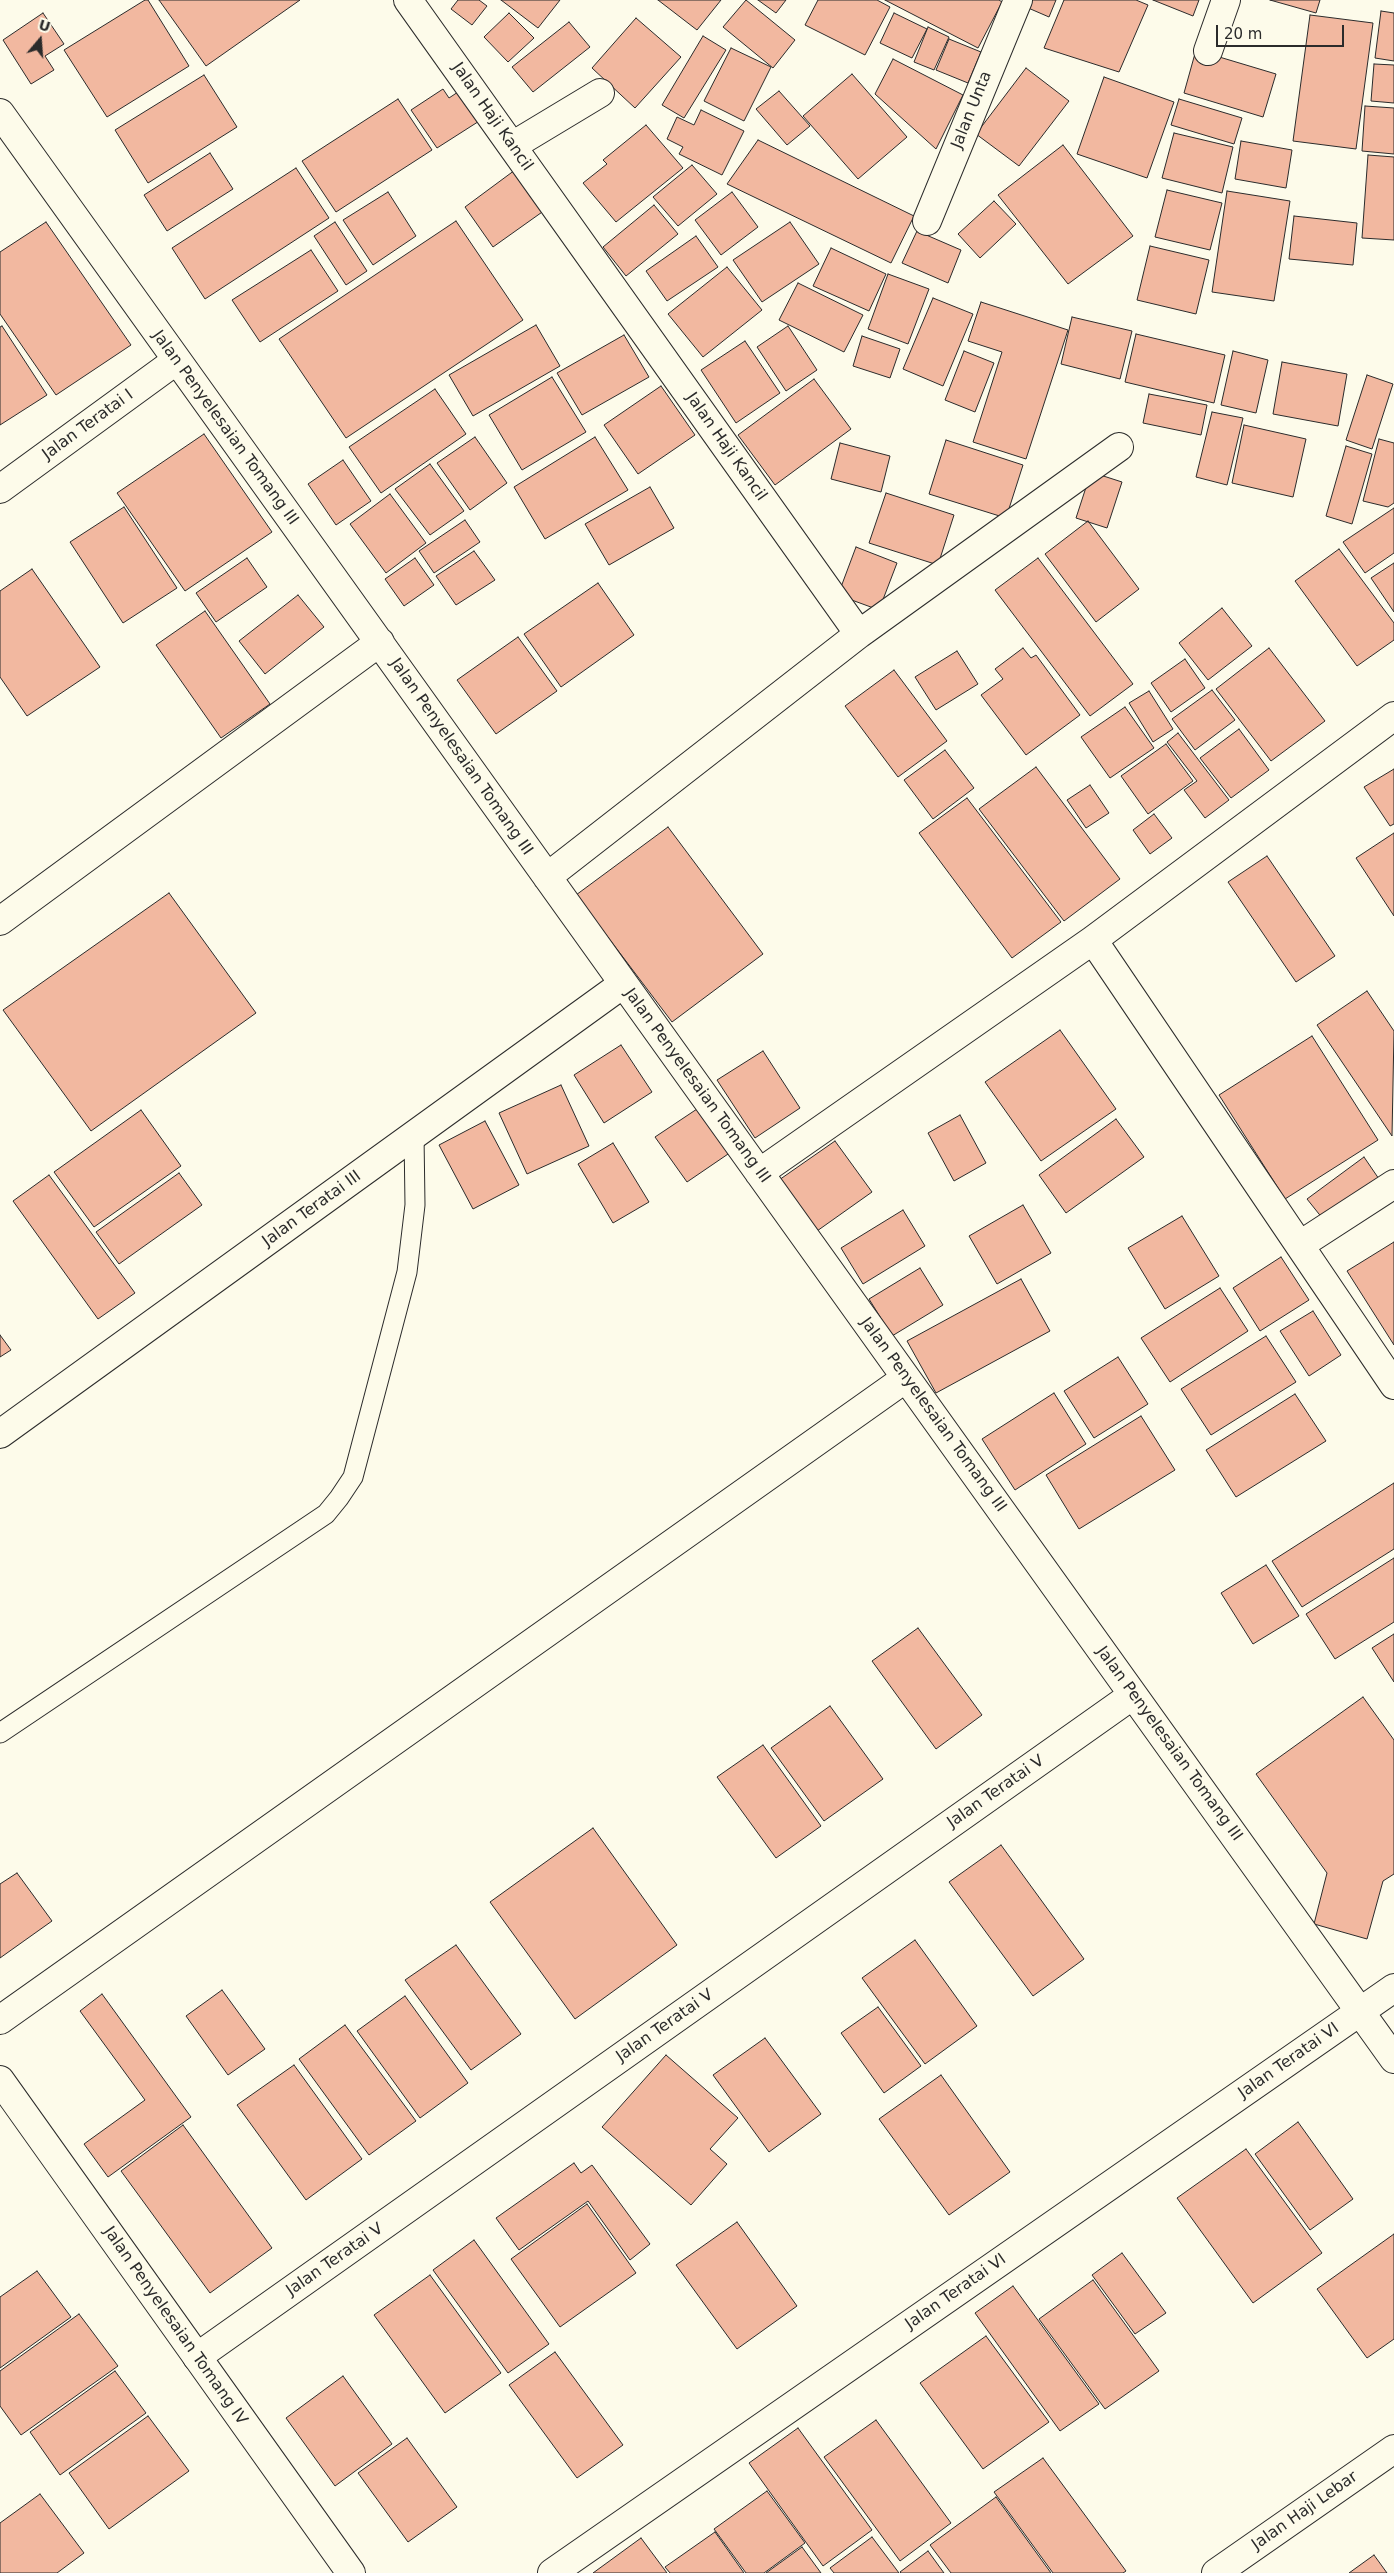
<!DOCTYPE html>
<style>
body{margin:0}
#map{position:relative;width:1394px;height:2573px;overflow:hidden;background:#fdfbea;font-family:"DejaVu Sans",sans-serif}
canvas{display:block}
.north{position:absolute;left:15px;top:15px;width:50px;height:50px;-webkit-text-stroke:4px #fdfbea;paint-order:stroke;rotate:18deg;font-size:14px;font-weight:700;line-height:20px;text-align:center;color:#2b2b2b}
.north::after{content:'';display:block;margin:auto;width:18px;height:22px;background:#2b2b2b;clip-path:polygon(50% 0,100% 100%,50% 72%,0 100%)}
.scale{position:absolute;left:1216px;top:25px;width:128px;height:22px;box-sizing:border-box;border:2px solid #2b2b2b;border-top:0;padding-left:6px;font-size:15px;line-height:18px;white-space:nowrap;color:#2b2b2b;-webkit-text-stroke:4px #fdfbea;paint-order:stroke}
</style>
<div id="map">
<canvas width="1394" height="2573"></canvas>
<div class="north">U</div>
<div class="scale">20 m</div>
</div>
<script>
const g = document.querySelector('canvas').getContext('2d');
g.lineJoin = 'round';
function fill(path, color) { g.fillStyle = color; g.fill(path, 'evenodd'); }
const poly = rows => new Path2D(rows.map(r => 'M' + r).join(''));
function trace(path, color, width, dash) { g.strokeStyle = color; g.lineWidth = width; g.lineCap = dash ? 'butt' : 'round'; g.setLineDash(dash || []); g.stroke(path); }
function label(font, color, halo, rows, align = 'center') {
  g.font = font + ' "DejaVu Sans",sans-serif'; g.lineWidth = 4; g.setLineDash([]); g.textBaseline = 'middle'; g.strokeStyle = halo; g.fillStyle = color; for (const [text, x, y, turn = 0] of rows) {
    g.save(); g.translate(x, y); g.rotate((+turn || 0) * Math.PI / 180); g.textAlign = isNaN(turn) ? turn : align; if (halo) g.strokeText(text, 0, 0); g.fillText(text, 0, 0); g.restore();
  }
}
const building = poly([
 [145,0,148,0,189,66,107,117,64,50,145,0],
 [159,0,300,0,206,66,159,0],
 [458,0,479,0,487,6,472,25,451,9,458,0],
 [501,0,560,0,538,28,501,0],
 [658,0,721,0,697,30,658,0],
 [746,0,795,40,773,68,723,27,746,0],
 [758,0,786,0,776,13,758,0],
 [818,0,877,0,890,7,865,55,805,25,818,0],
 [885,0,999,0,1002,2,978,48,885,0],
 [1021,0,1056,0,1049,17,1019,4,1021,0],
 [1064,0,1136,0,1148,5,1119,72,1044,48,1064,0],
 [1153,0,1199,0,1193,16,1153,0],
 [1270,0,1320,0,1316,13,1270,0],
 [1381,11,1394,13,1394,61,1375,58,1381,11],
 [43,13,64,44,45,56,54,70,31,84,3,40,43,13],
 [509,13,534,38,508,62,484,37,509,13],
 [894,13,927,29,912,58,880,43,894,13],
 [1310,15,1373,23,1356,149,1293,141,1310,15],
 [636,18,681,57,635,108,592,68,636,18],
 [569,22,590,47,533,92,512,67,569,22],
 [928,27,949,37,934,70,914,62,928,27],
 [703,36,726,50,684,118,662,105,703,36],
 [949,39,981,52,968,83,936,70,949,39],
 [731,48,771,67,744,121,704,101,731,48],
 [1196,50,1276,74,1263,117,1184,93,1196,50],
 [893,59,963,95,936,149,875,94,893,59],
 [1374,64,1394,65,1394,103,1371,101,1374,64],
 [1026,68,1069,101,1019,166,976,134,1026,68],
 [852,74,907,137,858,179,803,116,852,74],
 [204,75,237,127,148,183,115,130,204,75],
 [1104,77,1174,102,1147,178,1077,154,1104,77],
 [464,88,484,118,437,148,411,110,443,89,449,98,464,88],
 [779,91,810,126,787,145,756,109,779,91],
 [398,99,432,150,336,212,302,161,398,99],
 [1179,99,1242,118,1234,144,1171,125,1179,99],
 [1365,106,1394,108,1394,154,1362,151,1365,106],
 [701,110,744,131,722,175,679,154,683,147,667,139,677,117,694,125,701,110],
 [646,125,683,168,616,222,583,183,607,164,603,160,646,125],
 [1174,133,1233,147,1222,193,1162,178,1174,133],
 [758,140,914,216,891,263,727,184,758,140],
 [1241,141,1292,150,1286,188,1235,179,1241,141],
 [1063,145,1133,236,1068,284,998,195,1063,145],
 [210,153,233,189,167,231,144,195,210,153],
 [1368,155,1394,157,1394,240,1362,238,1368,155],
 [692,165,717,194,678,226,653,197,692,165],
 [296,168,329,218,205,299,172,248,296,168],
 [515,170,545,210,493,247,465,207,515,170],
 [1167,190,1222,203,1210,250,1155,237,1167,190],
 [1227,191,1290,201,1274,301,1212,292,1227,191],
 [388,192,416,236,373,265,343,220,388,192],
 [732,192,758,227,721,255,695,220,732,192],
 [994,201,1016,224,980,258,958,234,994,201],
 [654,205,678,234,626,276,603,247,654,205],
 [1294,216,1357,223,1353,265,1289,259,1294,216],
 [456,221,523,320,346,438,279,339,456,221],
 [46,222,131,345,56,395,0,314,0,252,46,222],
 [335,222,367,271,346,285,314,236,335,222],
 [790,222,819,264,762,302,733,260,790,222],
 [917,231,961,250,948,283,902,263,917,231],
 [696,236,718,267,667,301,646,271,696,236],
 [1150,246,1209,260,1196,314,1137,300,1150,246],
 [831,248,886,274,869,311,813,286,831,248],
 [311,250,338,291,260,342,232,300,311,250],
 [727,267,762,310,703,357,668,314,727,267],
 [888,274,929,289,908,344,868,329,888,274],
 [798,283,863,315,844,352,779,320,798,283],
 [933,298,973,314,943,386,903,369,933,298],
 [981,302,1068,330,1026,459,973,442,1002,352,968,341,981,302],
 [1072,317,1132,331,1120,379,1061,364,1072,317],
 [536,325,560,366,473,416,449,375,536,325],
 [2,326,47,395,0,425,0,327,2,326],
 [788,326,817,370,786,391,757,347,788,326],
 [1136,334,1225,355,1214,403,1125,382,1136,334],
 [624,335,649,377,582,415,557,373,624,335],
 [862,336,900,349,890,378,853,366,862,336],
 [745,341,780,393,736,423,701,370,745,341],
 [964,351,994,363,975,412,945,400,964,351],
 [1233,351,1268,360,1256,413,1221,405,1233,351],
 [1282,362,1347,374,1338,426,1273,414,1282,362],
 [1367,375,1393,384,1372,449,1346,440,1367,375],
 [552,377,586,432,522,470,489,415,552,377],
 [814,379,851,429,775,485,738,435,814,379],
 [661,386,695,435,638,474,604,425,661,386],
 [435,389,466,434,381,493,349,447,435,389],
 [1149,394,1207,405,1201,435,1143,423,1149,394],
 [1212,412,1243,418,1227,485,1196,477,1212,412],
 [1244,425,1306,439,1293,497,1232,483,1244,425],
 [204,434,272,532,185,591,117,493,204,434],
 [475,437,507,483,470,510,437,463,475,437],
 [595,437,628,490,545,539,514,487,595,437],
 [1379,439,1394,443,1394,503,1388,507,1363,501,1379,439],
 [946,440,1023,465,1006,518,929,494,946,440],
 [840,443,890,456,881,492,831,479,840,443],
 [1346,446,1372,454,1352,524,1326,516,1346,446],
 [343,460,371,501,336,525,308,484,343,460],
 [430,464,464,511,430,535,395,489,430,464],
 [1091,472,1122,482,1107,528,1076,518,1091,472],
 [650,487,674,528,609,565,585,524,650,487],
 [886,493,954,515,938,565,869,543,886,493],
 [390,494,426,543,386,573,350,524,390,494],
 [124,507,177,588,123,623,70,542,124,507],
 [1394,508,1394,553,1365,573,1343,542,1394,508],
 [465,520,480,542,434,573,419,551,465,520],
 [1088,521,1139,589,1096,622,1045,554,1088,521],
 [856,547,897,563,879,610,838,595,856,547],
 [1339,549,1394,623,1394,640,1357,666,1295,581,1339,549],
 [474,551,495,580,456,605,436,576,474,551],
 [247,558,267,587,216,622,196,593,247,558],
 [415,558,434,585,404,606,385,579,415,558],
 [1038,558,1133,684,1090,716,995,590,1038,558],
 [1394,563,1394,612,1371,578,1394,563],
 [32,569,100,667,27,716,0,677,0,591,32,569],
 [598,583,634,635,561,687,524,634,598,583],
 [298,595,324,627,265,674,239,641,298,595],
 [1222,608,1252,646,1208,680,1179,643,1222,608],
 [205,611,270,704,221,738,156,645,205,611],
 [518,637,557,691,496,734,457,680,518,637],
 [1023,648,1031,658,1036,655,1080,715,1026,755,981,695,1003,679,995,669,1023,648],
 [1269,648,1325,721,1271,761,1216,689,1269,648],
 [957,651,978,684,936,710,915,677,957,651],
 [1185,659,1205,688,1171,712,1151,683,1185,659],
 [894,670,947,741,898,777,845,706,894,670],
 [1212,690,1235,720,1195,750,1172,719,1212,690],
 [1149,691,1173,729,1153,742,1129,703,1149,691],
 [1125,707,1154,748,1110,778,1081,737,1125,707],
 [1239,729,1269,770,1231,798,1200,758,1239,729],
 [1178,733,1229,800,1205,818,1184,790,1197,781,1167,742,1178,733],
 [1166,744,1193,781,1148,814,1121,776,1166,744],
 [945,750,974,788,933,819,904,780,945,750],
 [1036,767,1120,879,1064,921,979,809,1036,767],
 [1394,769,1394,824,1390,826,1364,787,1394,769],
 [1090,785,1109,813,1086,828,1067,800,1090,785],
 [967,798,1061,922,1012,958,919,833,967,798],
 [1154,814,1172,838,1150,854,1133,830,1154,814],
 [668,827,763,954,672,1022,576,895,668,827],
 [1394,833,1394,916,1356,858,1394,833],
 [1267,856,1335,956,1296,982,1228,882,1267,856],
 [169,893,256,1013,91,1131,3,1010,169,893],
 [1367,991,1394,1031,1392,1136,1317,1025,1367,991],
 [1060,1030,1116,1109,1041,1161,985,1082,1060,1030],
 [1312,1036,1378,1140,1285,1199,1219,1095,1312,1036],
 [621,1045,652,1092,604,1123,574,1075,621,1045],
 [763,1051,800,1108,755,1138,717,1080,763,1051],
 [561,1085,589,1146,527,1174,499,1113,561,1085],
 [700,1107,731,1152,687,1182,655,1137,700,1107],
 [141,1110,181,1166,94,1227,54,1172,141,1110],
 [960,1115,986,1163,954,1181,928,1133,960,1115],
 [1116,1119,1144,1157,1066,1213,1039,1175,1116,1119],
 [485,1121,519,1185,473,1209,439,1145,485,1121],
 [835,1141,872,1192,817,1231,779,1180,835,1141],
 [613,1143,649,1202,613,1223,578,1164,613,1143],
 [1364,1157,1379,1179,1323,1219,1307,1199,1364,1157],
 [179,1173,202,1205,119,1264,96,1232,179,1173],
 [49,1175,135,1293,98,1319,13,1201,49,1175],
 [1023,1205,1051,1253,997,1284,969,1236,1023,1205],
 [903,1210,925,1246,863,1284,841,1248,903,1210],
 [1182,1216,1219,1276,1165,1309,1128,1248,1182,1216],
 [1394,1242,1394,1345,1347,1271,1394,1242],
 [1281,1257,1309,1300,1260,1331,1233,1288,1281,1257],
 [920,1268,943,1305,892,1336,869,1299,920,1268],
 [1021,1279,1050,1331,936,1393,907,1341,1021,1279],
 [1220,1288,1248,1331,1170,1382,1141,1338,1220,1288],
 [1313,1311,1341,1355,1309,1376,1280,1331,1313,1311],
 [0,1335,11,1350,0,1357,0,1335],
 [1266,1336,1296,1382,1211,1435,1181,1389,1266,1336],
 [1118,1357,1148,1404,1094,1438,1064,1391,1118,1357],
 [1054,1393,1086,1444,1015,1490,982,1439,1054,1393],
 [1295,1394,1326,1441,1236,1497,1206,1450,1295,1394],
 [1141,1416,1175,1470,1079,1529,1046,1475,1141,1416],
 [1394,1483,1394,1549,1302,1607,1272,1561,1394,1483],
 [1394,1558,1394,1622,1335,1659,1306,1614,1394,1558],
 [1266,1565,1299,1616,1253,1644,1221,1593,1266,1565],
 [918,1628,982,1715,936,1749,872,1661,918,1628],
 [1394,1634,1394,1682,1372,1648,1394,1634],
 [1363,1697,1394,1740,1394,1874,1383,1881,1367,1939,1314,1924,1327,1873,1256,1774,1363,1697],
 [830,1706,883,1779,824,1821,771,1748,830,1706],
 [763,1745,821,1826,776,1858,717,1777,763,1745],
 [593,1828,677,1945,575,2019,490,1902,593,1828],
 [1001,1845,1084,1959,1033,1996,949,1882,1001,1845],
 [17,1873,52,1921,0,1958,0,1884,17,1873],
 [915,1940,977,2026,925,2064,862,1978,915,1940],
 [456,1945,521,2034,471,2070,405,1980,456,1945],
 [222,1990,265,2049,228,2075,186,2016,222,1990],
 [102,1994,191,2117,108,2177,84,2144,145,2100,80,2011,102,1994],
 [405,1996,468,2083,420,2118,357,2031,405,1996],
 [878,2007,921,2066,884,2093,841,2033,878,2007],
 [345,2025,416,2121,369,2155,299,2059,345,2025],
 [765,2038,821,2114,769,2152,713,2075,765,2038],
 [666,2055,738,2118,710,2149,727,2164,691,2205,602,2127,666,2055],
 [294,2065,362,2159,306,2200,237,2105,294,2065],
 [941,2075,1010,2172,949,2215,879,2119,941,2075],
 [1298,2122,1353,2199,1310,2230,1255,2154,1298,2122],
 [183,2125,272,2248,210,2293,121,2171,183,2125],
 [1246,2149,1322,2253,1253,2303,1177,2198,1246,2149],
 [574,2163,581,2173,592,2165,650,2244,630,2260,588,2201,519,2250,496,2218,574,2163],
 [587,2204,636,2273,560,2327,511,2259,587,2204],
 [737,2222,797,2306,737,2349,676,2265,737,2222],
 [1394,2234,1394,2339,1367,2358,1317,2289,1394,2234],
 [474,2240,549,2344,508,2373,433,2270,474,2240],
 [1122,2253,1166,2313,1135,2334,1092,2275,1122,2253],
 [37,2271,71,2317,0,2368,0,2297,37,2271],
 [430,2275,501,2373,445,2413,374,2315,430,2275],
 [1093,2280,1159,2371,1105,2409,1039,2319,1093,2280],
 [1013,2286,1099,2404,1060,2431,975,2313,1013,2286],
 [79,2314,118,2366,21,2435,0,2406,0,2371,79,2314],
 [986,2336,1049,2422,983,2469,920,2383,986,2336],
 [555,2352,623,2445,577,2478,509,2385,555,2352],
 [115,2371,146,2413,60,2475,30,2432,115,2371],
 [343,2376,392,2444,335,2486,286,2418,343,2376],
 [148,2416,189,2471,109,2529,69,2473,148,2416],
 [876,2420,951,2523,900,2561,824,2457,876,2420],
 [798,2428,872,2530,823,2566,749,2463,798,2428],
 [407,2438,457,2507,408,2542,358,2473,407,2438],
 [1043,2458,1126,2571,1123,2573,1053,2573,994,2492,1043,2458],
 [767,2491,805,2543,764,2573,746,2573,714,2529,767,2491],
 [40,2494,84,2553,57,2573,0,2573,0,2523,40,2494],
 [996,2497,1051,2573,951,2573,930,2545,996,2497],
 [715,2532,744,2573,670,2573,665,2567,715,2532],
 [872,2537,899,2573,834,2573,830,2568,872,2537],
 [641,2538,667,2573,593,2573,641,2538],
 [802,2547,821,2573,766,2573,802,2547],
 [928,2551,944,2573,901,2573,900,2572,928,2551],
 [1374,2555,1387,2573,1349,2573,1374,2555]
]);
const lane = poly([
 [0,1733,326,1514,339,1498,353,1477,407,1272,415,1205,414,1135]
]);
const street = poly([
 [408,0,859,634],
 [1208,51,1226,0],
 [0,113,1394,2059],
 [512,146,600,93],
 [927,221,1018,0],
 [0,489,177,360],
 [547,877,859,634,1119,447],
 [0,921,380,642],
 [1093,940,1394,1385],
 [759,1173,1093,940,1394,716],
 [1300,1245,1394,1184],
 [0,1434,623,984],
 [0,2020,906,1378],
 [197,2357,1133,1695],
 [552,2573,1394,1988]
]);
const secondary = poly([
 [0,2080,351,2573],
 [1216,2573,1394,2449]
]);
const streetNames = [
 ["Jalan Unta",972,110,-68],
 ["Jalan Haji Kancil",492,117,55],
 ["Jalan Teratai I",88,425,-36],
 ["Jalan Penyelesaian Tomang III",225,428,54],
 ["Jalan Haji Kancil",726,447,55],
 ["Jalan Penyelesaian Tomang III",461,757,55],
 ["Jalan Penyelesaian Tomang III",697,1086,54],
 ["Jalan Teratai III",312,1209,-36],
 ["Jalan Penyelesaian Tomang III",933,1415,54],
 ["Jalan Penyelesaian Tomang III",1169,1744,54],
 ["Jalan Teratai V",996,1792,-35],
 ["Jalan Teratai V",665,2026,-35],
 ["Jalan Teratai VI",1289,2061,-35],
 ["Jalan Teratai V",335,2260,-35],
 ["Jalan Teratai VI",956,2292,-35],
 ["Jalan Penyelesaian Tomang IV",175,2326,55],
 ["Jalan Haji Lebar",1305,2511,-35]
];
fill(building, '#f2b8a0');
trace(building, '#2b2b2b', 1);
trace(lane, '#2b2b2b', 21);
trace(street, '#2b2b2b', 30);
trace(secondary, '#2b2b2b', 30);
trace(lane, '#fdfbea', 19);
trace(street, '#fdfbea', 28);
trace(secondary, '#fdfbea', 28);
label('16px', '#2b2b2b', '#fdfbea', streetNames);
</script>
